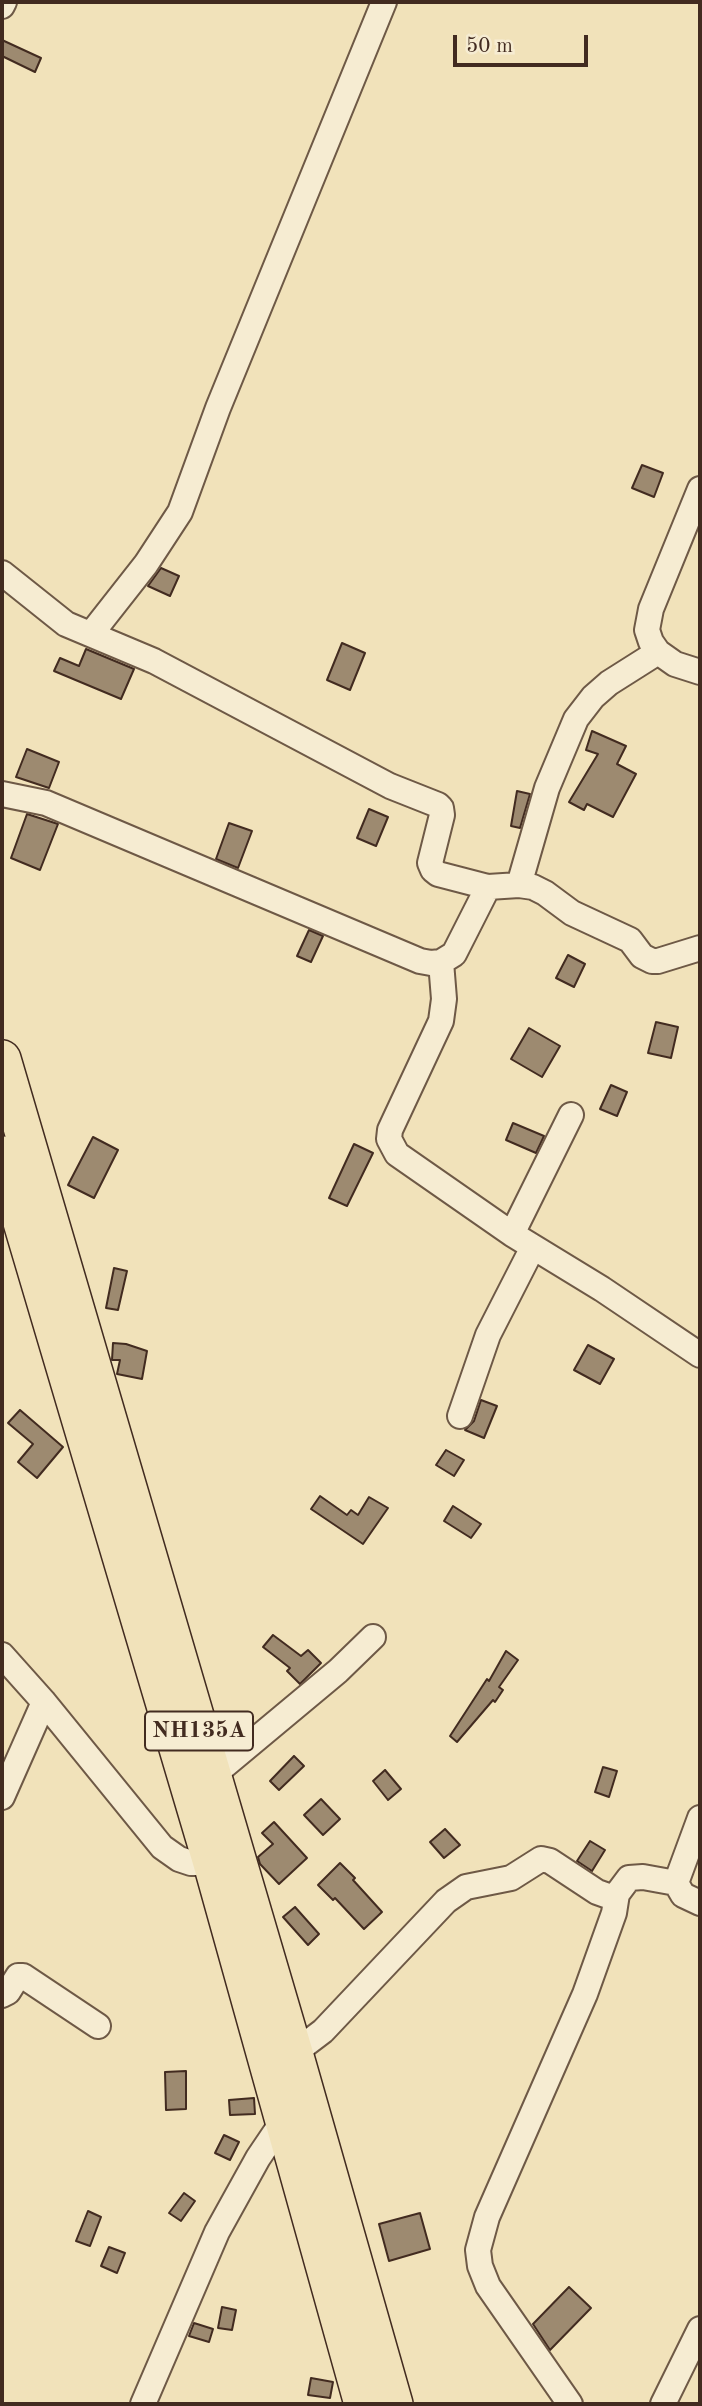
<!DOCTYPE html>
<style>
body{margin:0}
#map{position:relative;width:702px;height:2406px;overflow:hidden;background:#f1e2ba;font-family:"Old Standard TT",serif}
canvas{display:block}
.frame{position:absolute;inset:0;border:4px solid #422b20;pointer-events:none}
.scale{position:absolute;left:453px;top:35px;width:135px;height:32px;box-sizing:border-box;border:4px solid #422b20;border-top:0;padding-left:9px;font-size:21px;line-height:24px;white-space:nowrap;color:#422b20;-webkit-text-stroke:5px #f6ecd2;paint-order:stroke}
</style>
<div id="map">
<canvas width="702" height="2406"></canvas>
<div class="frame"></div>
<div class="scale">50 m</div>
</div>
<script>
const g = document.querySelector('canvas').getContext('2d');
g.lineJoin = 'round';
function fill(path, color) { g.fillStyle = color; g.fill(path, 'evenodd'); }
const poly = rows => new Path2D(rows.map(r => 'M' + r).join(''));
function trace(path, color, width, dash) { g.strokeStyle = color; g.lineWidth = width; g.lineCap = dash ? 'butt' : 'round'; g.setLineDash(dash || []); g.stroke(path); }
function label(font, color, halo, rows, align = 'center') {
  g.font = font + ' "Old Standard TT",serif'; g.lineWidth = 7; g.setLineDash([]); g.textBaseline = 'middle'; g.strokeStyle = halo; g.fillStyle = color; for (const [text, x, y, turn = 0] of rows) {
    g.save(); g.translate(x, y); g.rotate((+turn || 0) * Math.PI / 180); g.textAlign = isNaN(turn) ? turn : align; if (halo) g.strokeText(text, 0, 0); g.fillText(text, 0, 0); g.restore();
  }
}
const building = poly([
 [2,40,41,58,35,72,2,56,2,40],
 [642,465,663,473,654,497,632,488,642,465],
 [161,568,179,576,170,596,148,586,161,568],
 [342,643,365,653,350,690,327,680,342,643],
 [86,649,134,669,121,699,54,671,60,658,79,666,86,649],
 [592,731,626,746,617,764,636,774,613,817,587,804,584,810,569,802,598,754,586,750,592,731],
 [27,749,59,762,49,788,16,777,27,749],
 [517,791,530,794,520,828,511,826,517,791],
 [369,809,388,817,376,846,357,838,369,809],
 [27,814,58,824,40,870,11,858,27,814],
 [229,823,252,831,238,868,216,859,229,823],
 [309,930,323,936,311,962,297,956,309,930],
 [568,955,585,964,574,987,556,978,568,955],
 [656,1022,678,1027,671,1058,648,1053,656,1022],
 [529,1028,560,1046,542,1077,511,1059,529,1028],
 [611,1085,627,1092,617,1116,600,1109,611,1085],
 [513,1123,544,1136,536,1153,506,1140,513,1123],
 [93,1137,118,1150,94,1198,68,1185,93,1137],
 [354,1144,373,1153,347,1206,329,1198,354,1144],
 [114,1268,127,1271,118,1310,106,1308,114,1268],
 [113,1343,126,1344,147,1351,142,1379,117,1374,120,1360,112,1360,113,1343],
 [588,1345,614,1359,600,1384,574,1370,588,1345],
 [481,1400,497,1406,484,1438,465,1430,474,1421,481,1400],
 [20,1410,63,1447,37,1478,18,1462,33,1444,8,1423,20,1410],
 [446,1450,464,1460,454,1476,436,1465,446,1450],
 [320,1496,347,1515,351,1510,358,1515,369,1497,388,1508,363,1544,311,1509,320,1496],
 [453,1506,481,1524,471,1538,444,1521,453,1506],
 [273,1635,301,1656,308,1650,321,1663,300,1684,287,1671,290,1668,263,1647,273,1635],
 [506,1651,518,1660,499,1687,503,1690,495,1702,493,1700,457,1742,450,1736,487,1679,489,1681,506,1651],
 [294,1756,304,1766,279,1790,270,1781,294,1756],
 [603,1767,617,1771,609,1797,595,1792,603,1767],
 [385,1770,401,1789,388,1800,373,1781,385,1770],
 [321,1799,340,1819,323,1835,304,1815,321,1799],
 [274,1822,307,1858,279,1884,260,1864,258,1857,273,1844,262,1833,274,1822],
 [445,1829,460,1845,444,1858,430,1842,445,1829],
 [590,1841,605,1850,592,1871,577,1861,590,1841],
 [340,1863,355,1878,353,1880,382,1912,364,1929,335,1898,333,1900,318,1885,340,1863],
 [295,1907,319,1934,308,1945,283,1917,295,1907],
 [186,2071,186,2109,166,2110,165,2072,186,2071],
 [254,2098,255,2114,230,2115,229,2100,254,2098],
 [224,2135,239,2142,230,2160,215,2153,224,2135],
 [184,2193,195,2201,181,2221,169,2213,184,2193],
 [88,2211,101,2217,90,2246,76,2241,88,2211],
 [420,2213,430,2249,389,2261,379,2224,420,2213],
 [109,2247,125,2253,117,2273,101,2266,109,2247],
 [569,2287,591,2308,550,2350,533,2324,569,2287],
 [222,2307,236,2310,232,2330,218,2328,222,2307],
 [194,2323,213,2329,209,2342,189,2336,194,2323],
 [311,2378,333,2382,330,2398,308,2395,311,2378]
]);
const minor = poly([
 [2,6,4,2],
 [700,489,651,609,647,630,651,642,658,652,675,664,700,672],
 [2,573,66,624,154,661,390,786,438,805,441,808,442,815,430,863,433,870,438,874,488,887,519,885,533,887,545,893,572,913,630,940,642,956,652,961,658,961,700,948],
 [91,634,146,564,180,512,218,408,384,2],
 [2,794,46,803,420,961,431,963,441,962,454,954,488,887],
 [519,885,547,788,576,719,593,697,609,683,658,652],
 [441,962,444,999,441,1021,390,1130,389,1139,397,1154,512,1234],
 [571,1115,512,1234,602,1289,700,1355],
 [460,1416,488,1335,533,1247],
 [2,1655,44,1702,162,1847,179,1859,191,1863,212,1863],
 [212,1776,338,1671,373,1637],
 [2,1797,44,1702],
 [700,1818,676,1883,683,1895,700,1903],
 [2,1995,8,1992,18,1976,23,1976,98,2026],
 [294,2053,323,2031,446,1901,466,1887,511,1878,541,1859,550,1861,597,1892,611,1897,617,1894,629,1878,643,1877,676,1883],
 [143,2404,217,2232,258,2158,285,2118],
 [570,2404,488,2286,480,2266,478,2250,487,2217,585,1994,614,1913,617,1894],
 [663,2404,700,2329]
]);
const highway = poly([
 [2,1059,294,2053,394,2404],
 [2,1155,212,1863,363,2404]
]);
const shields = [
 [199,1731,108]
];
const shieldNames = [
 ["NH135A",199,1731]
];
fill(building, '#9d8a70');
trace(building, '#422b20', 2);
trace(minor, '#6e5946', 28);
trace(highway, '#422b20', 40);
trace(minor, '#f6ecd2', 24);
trace(highway, '#f1e2ba', 37);
for (const [x, y, w] of shields) { const box = new Path2D(); box.roundRect(x - w / 2, y - 19.5, w, 39, 5); g.fillStyle = '#f6ecd2'; g.fill(box); trace(box, '#422b20', 2); }
label('bold 23px', '#422b20', null, shieldNames);
</script>
